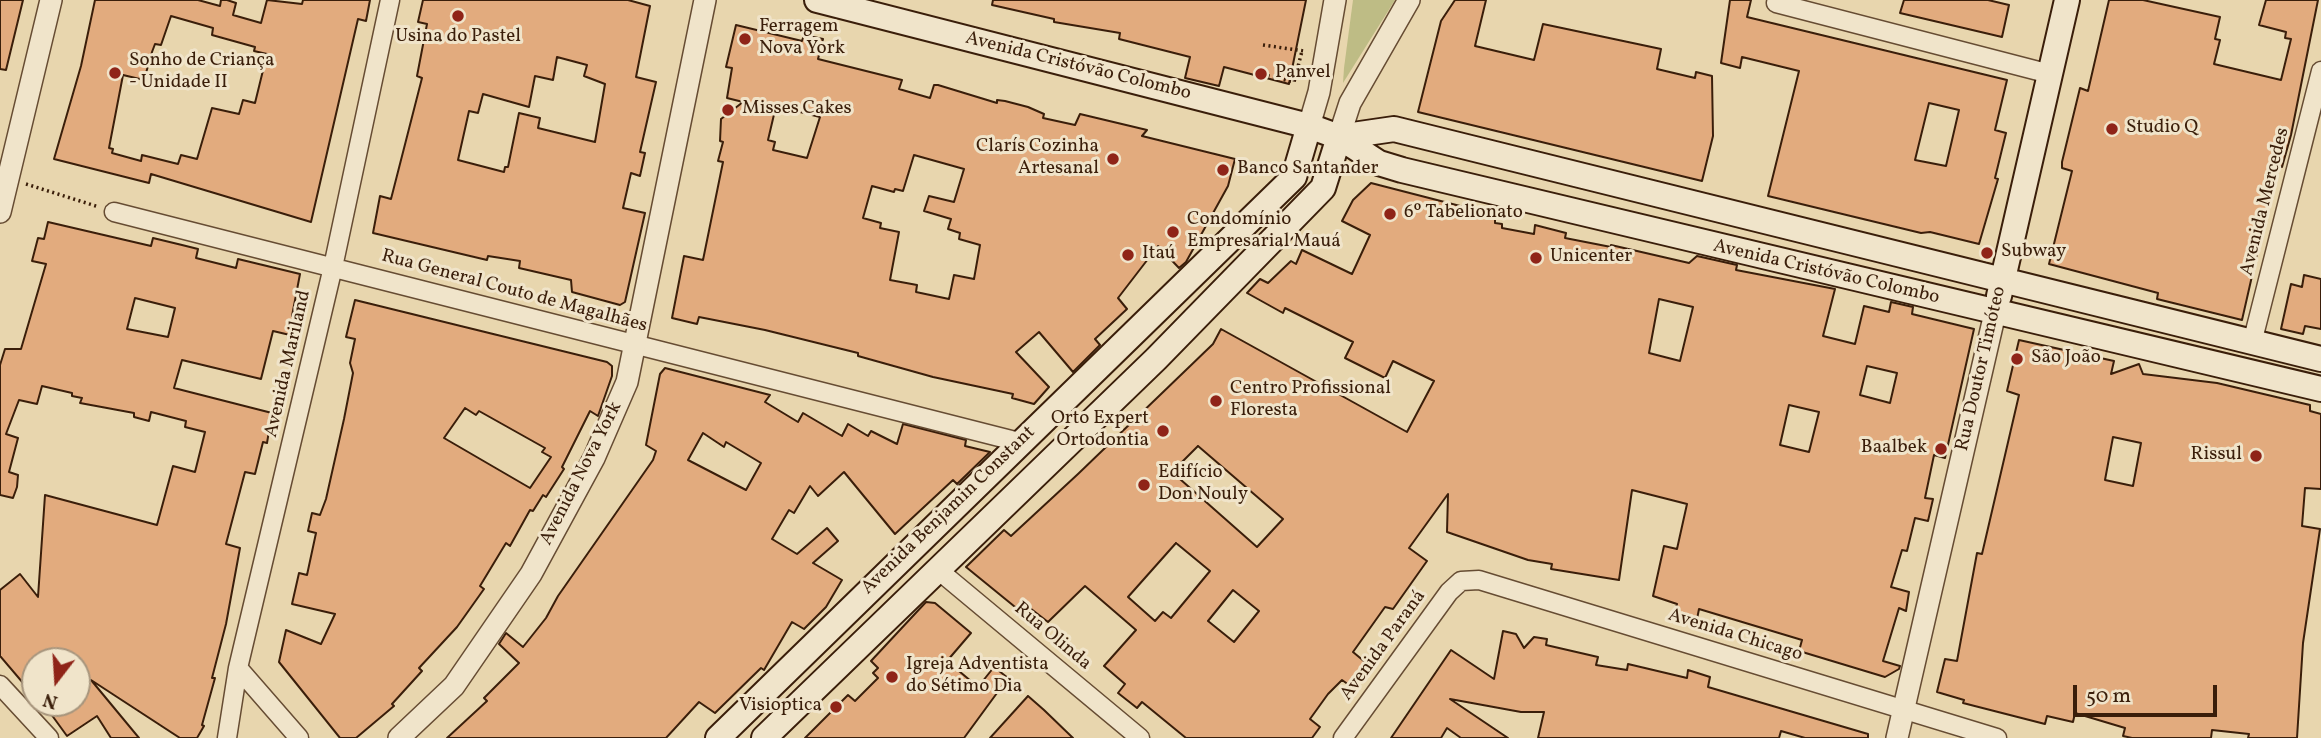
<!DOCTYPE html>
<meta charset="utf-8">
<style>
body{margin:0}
#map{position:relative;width:2321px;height:738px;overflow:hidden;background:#e8d6ae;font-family:Vollkorn,serif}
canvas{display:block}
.north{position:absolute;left:21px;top:647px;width:70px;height:70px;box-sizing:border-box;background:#f0e4ca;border:2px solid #a7957d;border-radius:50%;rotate:197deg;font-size:19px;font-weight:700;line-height:28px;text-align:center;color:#3a1e0a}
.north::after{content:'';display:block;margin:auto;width:24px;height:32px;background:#8f2418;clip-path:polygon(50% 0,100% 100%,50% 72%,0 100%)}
.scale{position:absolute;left:2073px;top:685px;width:144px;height:32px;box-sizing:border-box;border:4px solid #3a1e0a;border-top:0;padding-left:9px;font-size:21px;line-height:24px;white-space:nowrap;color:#3a1e0a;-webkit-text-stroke:5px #f0e4ca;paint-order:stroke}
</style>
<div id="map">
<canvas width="2321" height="738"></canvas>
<div class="north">N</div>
<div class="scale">50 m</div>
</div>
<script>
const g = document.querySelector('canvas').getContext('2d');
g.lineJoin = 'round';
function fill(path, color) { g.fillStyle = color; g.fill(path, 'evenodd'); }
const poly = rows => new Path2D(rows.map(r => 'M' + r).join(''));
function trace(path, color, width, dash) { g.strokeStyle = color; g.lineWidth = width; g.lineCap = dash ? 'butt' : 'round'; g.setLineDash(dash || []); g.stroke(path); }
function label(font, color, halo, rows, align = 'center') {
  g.font = font + ' Vollkorn,serif'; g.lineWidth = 6; g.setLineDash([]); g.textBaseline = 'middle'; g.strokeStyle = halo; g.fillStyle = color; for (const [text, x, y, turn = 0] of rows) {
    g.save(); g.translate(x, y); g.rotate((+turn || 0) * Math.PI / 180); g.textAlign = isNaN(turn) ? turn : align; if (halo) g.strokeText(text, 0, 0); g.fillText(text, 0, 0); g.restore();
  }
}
const green = poly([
 [1353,0,1395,0,1343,83,1344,68]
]);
const building = poly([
 [0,0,23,0,6,70,0,69,0,0],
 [95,0,198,0,220,6,221,0,227,0,236,3,233,15,261,23,267,0,302,4,303,0,370,0,366,21,358,19,311,222,151,174,149,183,54,159,81,66,95,0],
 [171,16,213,28,212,35,255,47,254,51,267,54,255,103,243,100,239,114,212,108,197,159,181,155,178,164,142,155,141,161,112,153,113,149,109,148,123,75,144,80,152,52,155,44,161,45,171,16],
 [423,0,628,0,650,6,636,77,656,82,640,152,645,153,640,176,631,173,623,208,645,213,625,302,620,305,572,292,571,280,519,268,520,261,488,256,487,260,373,233,380,196,391,199,422,78,417,76,427,24,418,22,423,0],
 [557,57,587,65,584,76,605,84,595,142,538,128,540,118,519,113,508,167,505,167,504,172,458,160,469,111,478,113,483,94,529,107,535,76,553,80,557,57],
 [993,0,1306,0,1289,84,1224,67,1219,86,1185,78,1190,57,1119,39,1120,33,1054,22,1054,19,992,5,993,0],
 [1455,0,1486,0,1475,46,1534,60,1543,24,1661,49,1657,69,1695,78,1696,72,1712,76,1713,136,1702,181,1418,112,1441,21,1455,0],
 [1730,0,1751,0,1747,17,2007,80,1995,130,2006,133,1995,178,1998,179,1979,244,1930,232,1921,233,1768,196,1799,71,1742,57,1740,68,1721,63,1730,0],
 [1929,103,1959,110,1946,166,1915,160,1929,103],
 [1904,0,1988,0,2009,5,2002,37,1900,13,1904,0],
 [2109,0,2143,0,2220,17,2215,39,2220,40,2214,64,2281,80,2291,39,2285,38,2286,32,2259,25,2266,0,2318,0,2291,135,2282,167,2277,166,2242,320,2157,299,2158,293,2049,264,2072,171,2062,168,2062,162,2080,88,2088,91,2109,0],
 [736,25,802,41,804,35,823,39,818,59,902,80,899,89,930,98,934,85,938,85,997,103,997,100,1005,101,1028,107,1044,114,1043,118,1075,125,1080,114,1147,130,1142,136,1235,159,1228,186,1186,262,1179,268,1158,246,1118,298,1127,309,1095,339,1100,345,1073,372,1039,332,1016,352,1049,387,1034,404,1012,398,1013,394,933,377,858,356,858,353,765,330,699,317,697,324,672,318,684,256,703,260,723,162,718,161,723,142,720,141,721,119,743,102,727,98,732,68,726,67,736,25],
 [776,106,820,117,807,158,773,150,775,142,768,140,776,106],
 [914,155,964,169,954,202,929,196,924,211,951,219,948,229,960,233,959,239,980,245,974,279,954,275,949,299,916,292,917,285,890,280,899,232,880,228,881,223,863,218,872,186,894,192,895,189,903,191,914,155],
 [1371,183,1495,215,1495,223,1502,224,1502,228,1534,234,1535,225,1566,233,1565,238,1611,247,1611,245,1689,263,1697,256,1737,265,1736,270,1835,289,1823,336,1855,344,1864,306,1889,312,1891,302,1913,307,1912,314,1974,329,1945,458,1934,455,1925,498,1933,499,1928,521,1915,518,1907,551,1902,550,1891,587,1909,592,1906,611,1899,608,1883,661,1900,666,1899,669,1885,677,1799,651,1802,640,1699,609,1696,624,1674,617,1677,604,1653,596,1664,546,1677,549,1687,504,1632,490,1619,580,1551,569,1552,564,1528,560,1447,532,1448,494,1409,548,1427,561,1393,609,1385,607,1353,652,1365,662,1349,685,1342,680,1328,694,1310,719,1320,727,1312,738,1186,738,1142,702,1137,708,1118,693,1125,684,1104,666,1136,630,1085,586,1048,622,1026,605,1020,611,966,567,1004,530,1011,536,1078,474,1213,344,1221,329,1407,432,1434,381,1393,361,1385,378,1345,358,1353,342,1285,308,1283,313,1247,293,1260,279,1268,283,1291,261,1296,264,1302,250,1352,274,1370,235,1342,221,1353,200,1371,183],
 [1659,299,1693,307,1680,361,1649,353,1659,299],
 [1867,366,1897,373,1890,403,1860,395,1867,366],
 [1789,405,1819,412,1809,452,1780,445,1789,405],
 [1198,446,1283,519,1257,547,1172,472,1198,446],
 [1176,543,1210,571,1171,618,1163,612,1155,621,1128,597,1176,543],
 [1233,590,1259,611,1234,642,1208,621,1233,590],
 [48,222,151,246,153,238,182,245,198,249,196,258,236,268,238,259,300,274,292,316,296,317,290,335,273,331,261,379,182,360,174,388,272,413,267,443,263,442,255,474,245,472,226,544,240,548,226,624,212,678,215,678,202,725,204,726,197,738,180,738,91,680,139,738,111,738,97,716,67,736,43,703,77,703,77,661,35,661,35,697,0,656,0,590,20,574,38,597,45,495,157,525,173,466,195,472,205,432,185,427,186,421,151,412,149,421,134,417,134,413,80,403,82,398,72,396,72,393,42,386,37,404,19,400,6,434,18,438,9,472,18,475,17,487,13,498,0,495,0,365,5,349,21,349,46,264,32,261,38,238,44,239,48,222],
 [135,298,175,308,168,337,127,329,135,298],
 [2304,275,2321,279,2321,329,2305,326,2303,334,2281,329,2291,284,2302,287,2304,275],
 [355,300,607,362,612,366,612,376,598,416,590,411,562,467,564,469,546,497,543,495,533,511,530,510,510,546,506,543,480,586,484,589,457,627,419,668,422,671,392,704,394,706,356,738,340,738,279,662,286,630,321,644,335,614,292,604,299,573,307,575,316,533,308,531,312,513,320,515,326,499,344,419,353,373,350,363,355,339,346,337,355,300],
 [465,408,476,415,479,411,545,448,542,452,551,457,530,488,444,438,465,408],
 [2019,340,2114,361,2111,374,2139,364,2143,374,2217,383,2310,405,2310,411,2321,414,2321,489,2305,488,2302,526,2320,529,2303,643,2297,738,2248,738,2249,734,2212,730,2211,738,2132,738,2123,736,2125,728,2075,713,2073,722,2047,716,2045,724,1963,703,1964,700,1937,692,1945,659,1957,661,1977,553,1982,554,2019,395,2007,391,2019,340],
 [2113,437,2141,443,2133,486,2105,480,2113,437],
 [665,368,770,395,765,402,798,422,803,413,842,436,848,424,868,436,871,431,897,444,903,424,966,440,965,446,990,452,957,484,953,480,895,534,844,472,818,496,810,486,794,513,789,510,772,539,797,554,827,528,838,541,813,563,842,580,826,607,804,629,792,622,764,670,761,668,715,713,699,702,666,738,447,738,487,701,484,698,519,663,499,644,506,633,523,647,546,618,558,596,653,460,656,451,646,445,660,374,665,368],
 [703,433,724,447,726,442,761,463,746,490,688,460,703,433],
 [926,602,935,603,971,633,947,661,978,687,994,667,1008,678,964,738,805,738,848,695,855,701,878,678,873,673,878,668,871,661,926,602],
 [1503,631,1516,634,1524,648,1534,637,1547,639,1546,645,1598,657,1596,665,1627,670,1628,664,1687,678,1688,670,1710,677,1708,687,1868,734,1868,738,1805,738,1781,731,1779,738,1538,738,1544,712,1521,712,1450,699,1508,738,1461,738,1447,728,1441,738,1391,738,1451,650,1494,679,1503,631],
 [1028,696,1044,710,1073,738,990,738,1028,696]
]);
const path = poly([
 [1263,45,1304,51],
 [1257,73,1294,82,1302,51],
 [26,184,99,207]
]);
const minor = poly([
 [1776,3,2050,74],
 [114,212,1019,442],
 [2252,343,2321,71],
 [937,569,1140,738],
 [238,668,299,738],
 [0,685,49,738],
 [227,738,238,668,333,267,390,0],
 [1343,738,1449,592,1461,581,1479,580,1997,738]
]);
const tertiary = poly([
 [1309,126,1319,92,1335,0],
 [1339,137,1350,103,1409,0],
 [0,212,51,0],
 [399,738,454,686,531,574,594,458,627,382,705,0],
 [1897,738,1995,313]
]);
const secondary = poly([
 [817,0,1309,126,1339,137,1379,163,1402,170,2321,389],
 [1339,137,1394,129,2321,359],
 [1999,296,2067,0],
 [718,738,1294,177,1309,126],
 [764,738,1156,359,1323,188,1339,137]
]);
const markers = [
 [458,16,7,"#8f2418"],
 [745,39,7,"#8f2418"],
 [115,73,7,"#8f2418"],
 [1261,74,7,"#8f2418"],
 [728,110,7,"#8f2418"],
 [2112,129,7,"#8f2418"],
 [1113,159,7,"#8f2418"],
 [1223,170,7,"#8f2418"],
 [1390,214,7,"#8f2418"],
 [1173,232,7,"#8f2418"],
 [1987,253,7,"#8f2418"],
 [1128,255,7,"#8f2418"],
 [1536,258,7,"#8f2418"],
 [2017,359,7,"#8f2418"],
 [1216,401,7,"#8f2418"],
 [1163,431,7,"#8f2418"],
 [1941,449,7,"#8f2418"],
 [2256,456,7,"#8f2418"],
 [1144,485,7,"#8f2418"],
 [892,677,7,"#8f2418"],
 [836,707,7,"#8f2418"]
];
const poiNames = [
 ["Ferragem",759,28],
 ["Nova York",759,50],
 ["Usina do Pastel",458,38,"center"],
 ["Sonho de Criança",129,62],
 ["- Unidade II",129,84],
 ["Panvel",1275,74],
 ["Misses Cakes",742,110],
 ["Studio Q",2126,129],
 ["Clarís Cozinha",1099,148,"right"],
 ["Artesanal",1099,170,"right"],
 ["Banco Santander",1237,170],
 ["6º Tabelionato",1404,214],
 ["Condomínio",1187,221],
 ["Empresarial Mauá",1187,243],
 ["Subway",2001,253],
 ["Itaú",1142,255],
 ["Unicenter",1550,258],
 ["São João",2031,359],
 ["Centro Profissional",1230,390],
 ["Floresta",1230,412],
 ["Orto Expert",1149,420,"right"],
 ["Ortodontia",1149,442,"right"],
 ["Baalbek",1927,449,"right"],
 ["Rissul",2242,456,"right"],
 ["Edifício",1158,474],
 ["Don Nouly",1158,496],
 ["Igreja Adventista",906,666],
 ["do Sétimo Dia",906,688],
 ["Visioptica",822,707,"right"]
];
const streetNames = [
 ["Avenida Cristóvão Colombo",1078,67,14],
 ["Avenida Mercedes",2266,202,-76],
 ["Avenida Cristóvão Colombo",1826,273,13],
 ["Rua General Couto de Magalhães",514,292,15],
 ["Avenida Mariland",289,364,-77],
 ["Rua Doutor Timóteo",1982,369,-77],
 ["Avenida Nova York",582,474,-63],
 ["Avenida Benjamin Constant",949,511,-44],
 ["Avenida Chicago",1735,636,17],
 ["Rua Olinda",1052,637,40],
 ["Avenida Paraná",1384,646,-54]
];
fill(green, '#bebc85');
fill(building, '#e2ab7e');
trace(building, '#3a1e0a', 2);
trace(minor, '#664c33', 21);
trace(tertiary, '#664c33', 24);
trace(secondary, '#3a1e0a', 28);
trace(path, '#3a1e0a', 3.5, [2, 3.5]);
trace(minor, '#f0e4ca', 18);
trace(tertiary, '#f0e4ca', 21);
trace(secondary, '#f0e4ca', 24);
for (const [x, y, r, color] of markers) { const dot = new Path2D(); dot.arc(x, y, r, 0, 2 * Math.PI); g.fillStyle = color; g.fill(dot); trace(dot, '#f0e4ca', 2.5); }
label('19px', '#3a1e0a', '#f0e4ca', poiNames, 'left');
label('19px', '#3a1e0a', '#f0e4ca', streetNames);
</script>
